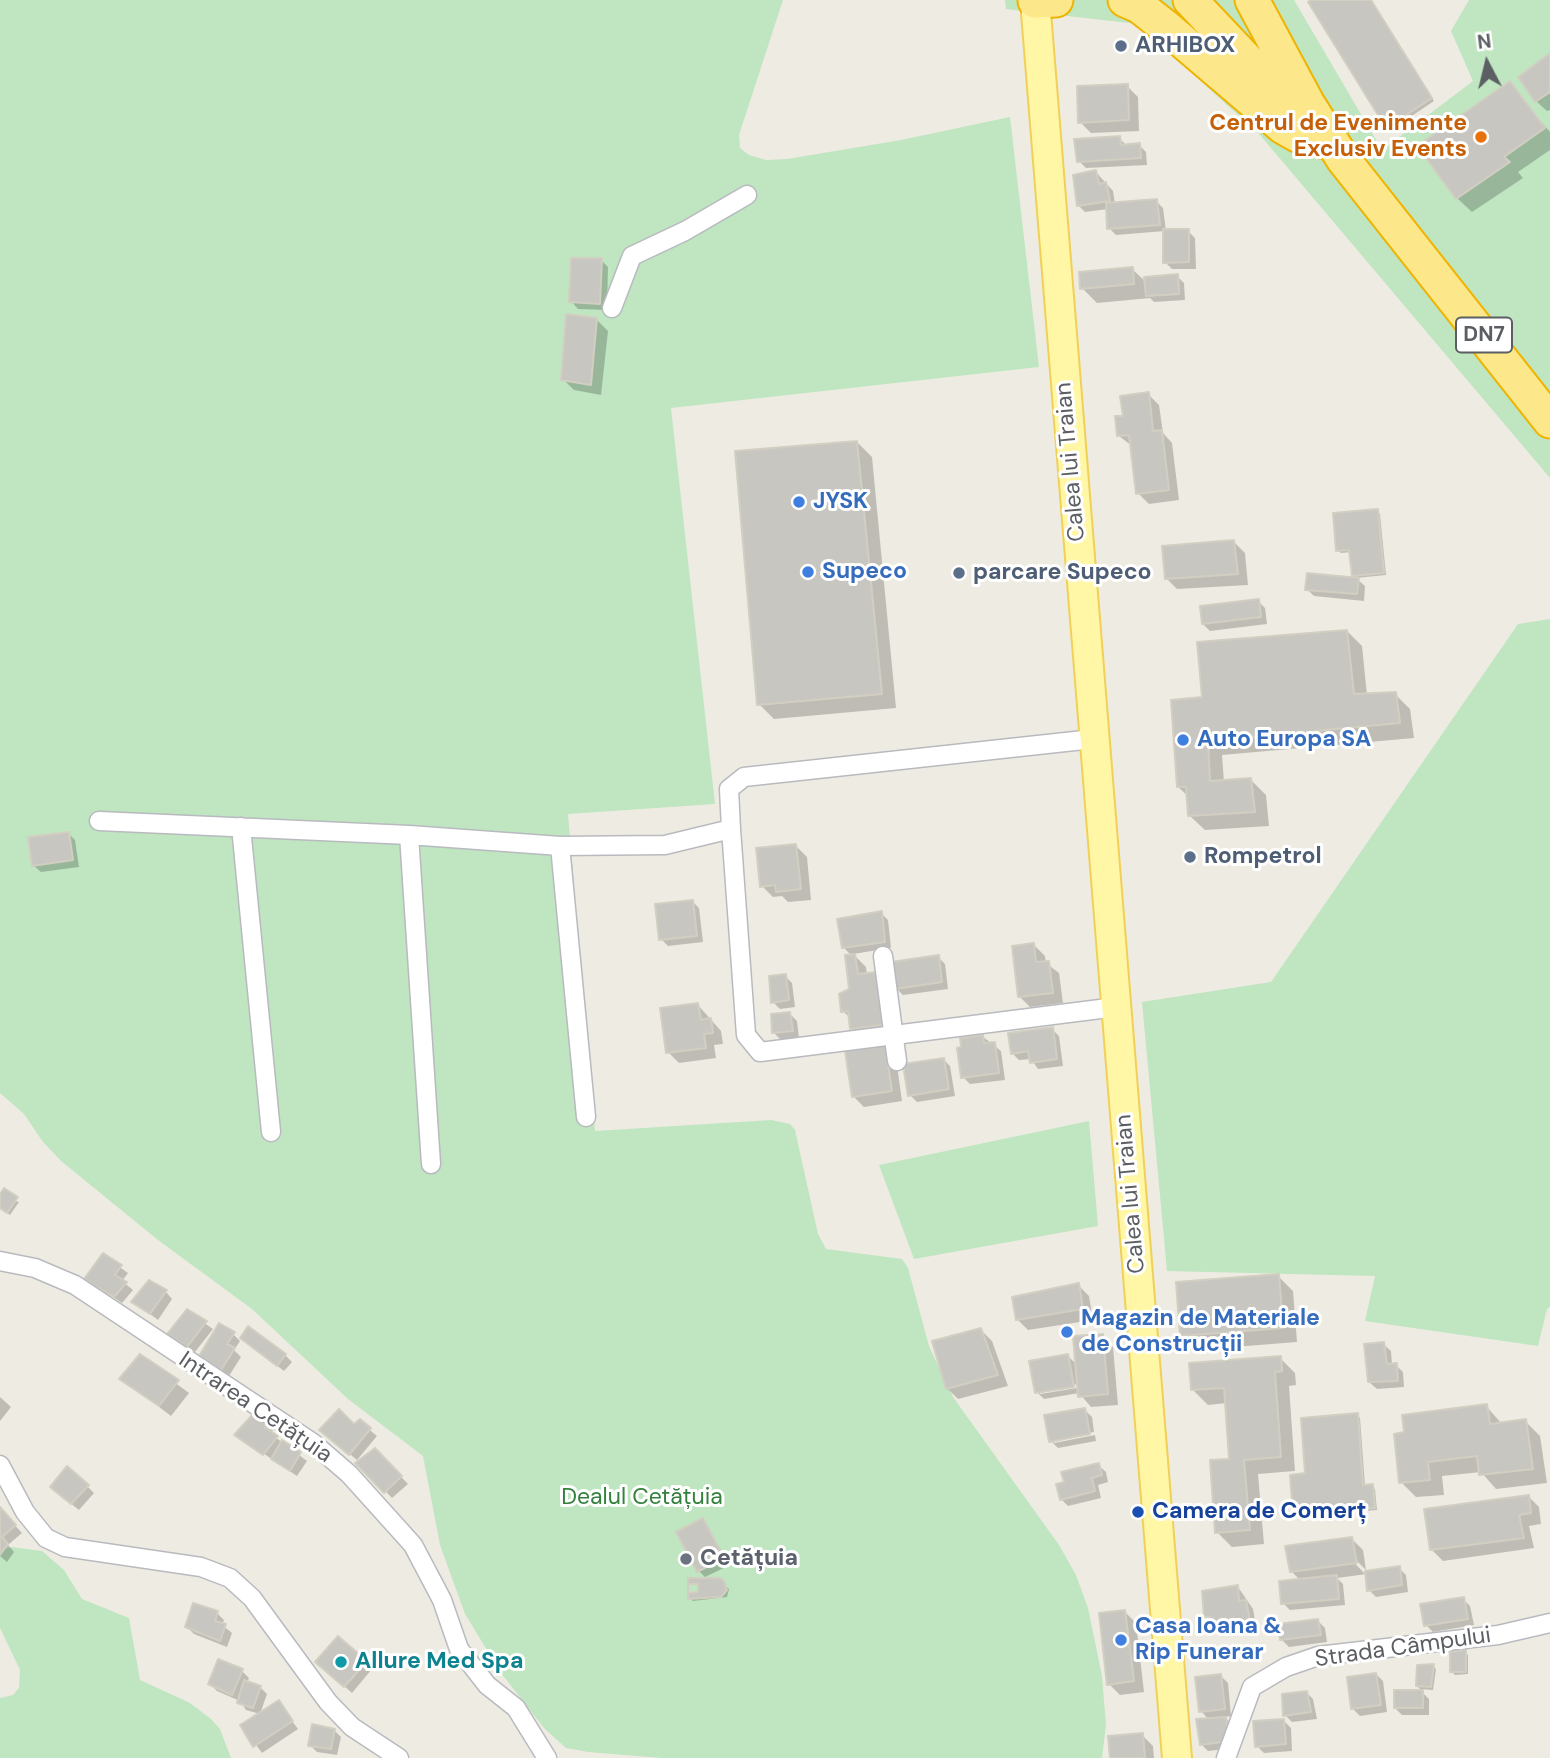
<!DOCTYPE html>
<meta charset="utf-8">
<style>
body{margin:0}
#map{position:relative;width:1550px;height:1758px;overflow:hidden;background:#eeece2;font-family:"DM Sans",sans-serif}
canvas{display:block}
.north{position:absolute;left:1452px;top:28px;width:70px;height:70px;-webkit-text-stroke:5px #fff;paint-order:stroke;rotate:353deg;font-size:19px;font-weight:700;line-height:28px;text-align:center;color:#5b5e63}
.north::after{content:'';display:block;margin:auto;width:24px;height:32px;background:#5b5e63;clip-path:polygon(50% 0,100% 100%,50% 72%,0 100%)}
</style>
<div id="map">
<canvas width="1550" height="1758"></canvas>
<div class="north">N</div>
</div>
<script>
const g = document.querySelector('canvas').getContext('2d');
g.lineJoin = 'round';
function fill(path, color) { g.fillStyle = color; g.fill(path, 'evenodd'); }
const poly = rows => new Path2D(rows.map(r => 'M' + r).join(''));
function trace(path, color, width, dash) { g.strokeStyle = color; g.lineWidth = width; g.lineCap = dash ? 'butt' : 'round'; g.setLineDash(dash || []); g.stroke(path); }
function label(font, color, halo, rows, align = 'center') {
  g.font = font + ' "DM Sans",sans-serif'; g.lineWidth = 6; g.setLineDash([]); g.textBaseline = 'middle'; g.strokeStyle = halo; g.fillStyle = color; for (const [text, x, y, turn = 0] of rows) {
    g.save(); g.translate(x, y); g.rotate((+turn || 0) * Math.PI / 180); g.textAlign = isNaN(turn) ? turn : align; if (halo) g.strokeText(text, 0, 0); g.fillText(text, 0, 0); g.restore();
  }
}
const green = poly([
 [0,0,783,0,739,135,740,148,749,155,766,160,787,159,901,140,1010,117,1039,367,671,408,715,804,568,814,595,1131,771,1120,790,1124,795,1130,818,1234,826,1249,902,1259,908,1268,929,1346,953,1397,1059,1545,1076,1575,1088,1608,1102,1676,1106,1725,1102,1758,662,1758,588,1752,566,1748,544,1728,501,1673,465,1614,440,1545,423,1456,348,1399,252,1309,158,1240,61,1161,43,1142,24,1114,0,1093],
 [1005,0,1294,0,1382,150,1473,81,1451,31,1469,0,1550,0,1550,478,1260,135,1138,24,1006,9],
 [1550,619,1550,1307,1547,1309,1538,1346,1365,1321,1375,1276,1167,1271,1142,1002,1271,982,1518,624],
 [1089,1121,1098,1226,914,1259,879,1165],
 [11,1547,42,1551,64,1570,82,1599,129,1618,140,1680,190,1703,211,1719,220,1729,231,1758,0,1758,0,1698,13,1695,19,1688,20,1670,0,1628,0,1550]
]);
const shadow = poly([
 [1315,0,1370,0,1434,101,1391,130,1310,3],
 [1550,55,1550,110,1547,111,1536,101],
 [1509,84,1550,132,1550,150,1518,172,1523,178,1472,212,1457,198],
 [1127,86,1138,97,1139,131,1091,133,1080,122],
 [1119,138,1127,146,1139,145,1146,152,1147,165,1086,168,1079,161],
 [1095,171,1113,191,1115,204,1156,201,1163,208,1166,231,1188,231,1195,238,1196,269,1172,269,1165,262,1165,231,1116,235,1109,228,1108,209,1085,212,1078,205],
 [601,260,608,267,607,310,578,309,571,301],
 [1132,269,1147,283,1177,276,1184,283,1185,300,1154,302,1150,298,1097,303,1082,288],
 [597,320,608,331,601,395,574,390,563,379],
 [1148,394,1159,405,1163,433,1172,443,1179,500,1149,504,1138,493,1132,446,1119,436,1125,417],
 [857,442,872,457,896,708,774,719,759,704],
 [1377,511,1380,514,1386,575,1356,578,1365,586,1364,601,1314,596,1307,589,1358,579,1353,575,1351,552,1341,553,1338,550],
 [1234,542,1245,553,1248,585,1177,589,1166,578],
 [1258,601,1265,608,1267,624,1210,631,1203,624],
 [1347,631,1362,646,1367,695,1395,694,1410,709,1414,738,1222,755,1224,782,1251,780,1266,795,1269,826,1205,830,1190,816,1189,797,1178,787,1204,698],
 [68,833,75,840,79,867,41,872,33,865],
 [796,846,807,857,811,900,788,902,782,896,773,897,762,886],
 [692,901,699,908,703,942,668,946,661,939],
 [881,913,888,920,891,948,853,954,866,967,867,975,876,974,895,1051,902,1101,864,1107,853,1096,863,1039,852,1028,851,1019,843,1011,851,990,852,956,843,947],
 [1034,945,1045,956,1046,963,1059,973,1063,1003,1030,1007,1019,996],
 [938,957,945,964,948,989,903,995,896,988],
 [785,976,792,983,795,1007,780,1009,773,1002],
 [698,1005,721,1031,723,1044,714,1045,716,1058,679,1063,668,1052],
 [790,1014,797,1021,799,1038,781,1040,774,1033],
 [1052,1029,1059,1036,1063,1066,1038,1069,1031,1059,1019,1060,1012,1053],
 [982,1036,1001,1051,1005,1080,970,1084,963,1077],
 [943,1059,950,1066,955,1096,917,1102,910,1095],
 [0,1197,19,1202,10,1215,0,1207],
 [104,1256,128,1273,122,1281,133,1290,122,1303,86,1279],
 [1278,1276,1293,1291,1297,1342,1196,1350,1182,1335],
 [1078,1285,1089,1296,1093,1320,1028,1330,1017,1319],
 [166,1292,172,1299,158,1320,134,1302],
 [187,1311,213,1329,195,1352,169,1334],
 [981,1330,992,1341,1008,1386,958,1399,947,1388],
 [233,1334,240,1341,234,1350,241,1357,229,1376,202,1356],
 [1102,1336,1113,1347,1118,1405,1091,1407,1079,1393,1044,1399,1037,1392,1068,1356,1077,1365],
 [1083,1383,1083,1387,1040,1394,1040,1391],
 [249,1344,285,1355,292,1362,284,1371],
 [1383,1344,1391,1351,1392,1365,1396,1365,1403,1372,1404,1387,1377,1389,1369,1382],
 [140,1357,189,1393,171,1416,122,1379],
 [1280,1358,1295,1373,1296,1385,1289,1386,1295,1471,1258,1474,1264,1544,1232,1547,1217,1532,1231,1460,1227,1403,1208,1405,1193,1390],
 [0,1397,11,1407,0,1421],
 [1486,1406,1502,1424,1525,1421,1540,1436,1547,1483,1496,1489,1481,1472,1442,1476,1444,1495,1416,1497,1401,1482,1406,1433],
 [1085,1410,1092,1417,1094,1432,1054,1439,1054,1443,1095,1435,1096,1441,1058,1448,1051,1441],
 [1357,1415,1360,1418,1365,1486,1375,1489,1377,1510,1297,1517,1294,1514,1307,1475],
 [360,1422,377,1436,357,1460,328,1436],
 [266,1423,273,1430,271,1434,307,1461,297,1476,236,1435],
 [375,1450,408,1484,392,1498,358,1463],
 [1098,1465,1106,1472,1108,1482,1098,1485,1101,1498,1068,1506,1061,1499,1066,1484],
 [87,1486,94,1493,79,1510,59,1494],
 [1528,1496,1539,1507,1541,1524,1529,1526,1534,1548,1443,1561,1432,1550],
 [0,1509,22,1533,8,1545,14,1552,7,1562,0,1556],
 [703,1520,730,1565,705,1577,698,1570],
 [1352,1539,1363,1550,1366,1570,1352,1556,1350,1558,1364,1573,1399,1568,1406,1575,1408,1592,1376,1597,1369,1590,1367,1574,1337,1578,1343,1584,1345,1605,1290,1610,1283,1603,1301,1581,1291,1571],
 [719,1580,729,1589,727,1597,693,1601,690,1598],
 [1238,1587,1253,1609,1256,1627,1221,1632,1206,1616],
 [1463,1599,1470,1606,1474,1625,1433,1632,1426,1625],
 [1125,1612,1136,1623,1144,1692,1120,1695,1109,1684],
 [217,1613,224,1620,222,1625,232,1633,227,1647,194,1634,187,1627],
 [1318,1621,1325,1628,1327,1642,1289,1647,1282,1640],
 [1465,1652,1468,1655,1468,1674,1455,1675,1452,1672],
 [365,1662,372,1669,352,1693,325,1669],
 [1433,1666,1436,1669,1433,1690,1420,1689,1417,1686],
 [242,1671,249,1678,247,1683,260,1687,267,1694,260,1714,246,1710,240,1701,217,1691,210,1684],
 [1376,1674,1383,1681,1387,1712,1360,1716,1353,1709],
 [1221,1676,1228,1683,1231,1716,1224,1717,1233,1725,1235,1748,1208,1751,1201,1744,1209,1720,1201,1711],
 [1306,1692,1313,1699,1317,1719,1292,1722,1285,1715],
 [1422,1692,1429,1699,1429,1715,1402,1715,1395,1708],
 [278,1702,298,1729,262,1753,242,1726],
 [1284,1721,1291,1728,1292,1751,1264,1753,1257,1746],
 [334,1730,341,1737,337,1755,317,1752,310,1745],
 [1142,1735,1153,1746,1154,1758,1112,1758]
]);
const building = poly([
 [1311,0,1371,0,1432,98,1386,128,1308,2,1311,0],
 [1550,53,1550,92,1535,102,1518,77,1550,53],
 [1510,81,1545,128,1504,157,1510,162,1456,199,1417,146,1510,81],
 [1128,84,1129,120,1078,123,1077,86,1128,84],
 [1120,136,1121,145,1140,143,1141,158,1077,162,1074,139,1120,136],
 [1096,170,1099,184,1106,182,1110,201,1077,206,1073,175,1096,170],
 [1157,199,1160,225,1107,229,1106,203,1157,199],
 [1163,229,1189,229,1189,262,1163,263,1163,229],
 [571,258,602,258,600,304,569,302,571,258],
 [1133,267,1134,284,1080,289,1079,272,1133,267],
 [1178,274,1179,294,1146,296,1144,277,1178,274],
 [566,314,597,318,591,385,561,380,566,314],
 [1149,392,1153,431,1162,430,1169,490,1136,494,1129,435,1117,436,1115,416,1123,416,1120,396,1149,392],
 [857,441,882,694,757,705,735,451,857,441],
 [1378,509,1384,573,1352,576,1349,550,1336,551,1333,513,1378,509],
 [1234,540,1238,574,1165,579,1162,546,1234,540],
 [1307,573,1359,578,1357,594,1305,590,1307,573],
 [1259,599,1261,617,1202,624,1200,606,1259,599],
 [1347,630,1354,694,1396,692,1400,723,1208,741,1210,781,1251,778,1255,812,1188,816,1186,787,1177,787,1171,700,1202,697,1197,642,1347,630],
 [69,832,73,860,32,866,28,837,69,832],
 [796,844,801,889,776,892,775,885,760,887,756,848,796,844],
 [693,900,697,936,659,940,655,904,693,900],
 [882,911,885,942,842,948,837,919,882,911],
 [1034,943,1036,962,1049,961,1053,993,1018,997,1012,946,1034,943],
 [855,954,858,974,877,972,883,1025,850,1029,848,1011,841,1012,839,994,849,989,845,955,855,954],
 [939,955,942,982,895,989,891,962,939,955],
 [786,974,789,1000,771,1003,769,976,786,974],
 [698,1003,701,1020,711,1018,713,1033,704,1034,706,1048,666,1053,660,1008,698,1003],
 [790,1012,793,1031,772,1033,771,1014,790,1012],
 [1053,1027,1057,1059,1030,1063,1028,1051,1011,1054,1008,1033,1053,1027],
 [983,1035,984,1043,995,1042,999,1073,961,1078,957,1048,961,1047,960,1038,983,1035],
 [884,1038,892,1091,852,1097,844,1044,884,1038],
 [944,1058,949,1089,908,1096,903,1064,944,1058],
 [4,1188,18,1197,7,1213,0,1208,0,1194,4,1188],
 [103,1253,122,1265,115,1275,127,1282,114,1297,84,1279,103,1253],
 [1279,1274,1283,1328,1180,1336,1176,1282,1279,1274],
 [149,1280,167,1290,150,1314,131,1302,149,1280],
 [1079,1283,1083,1309,1016,1320,1012,1297,1079,1283],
 [187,1309,207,1321,187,1347,167,1334,187,1309],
 [219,1323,235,1332,227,1344,235,1348,221,1370,199,1356,219,1323],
 [248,1326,286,1354,277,1366,240,1338,248,1326],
 [981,1328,998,1375,946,1389,932,1341,981,1328],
 [1103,1334,1108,1394,1078,1397,1073,1336,1103,1334],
 [1384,1342,1387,1364,1397,1363,1398,1381,1368,1382,1364,1344,1384,1342],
 [140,1354,179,1380,159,1406,119,1379,140,1354],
 [1068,1354,1074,1387,1035,1393,1029,1361,1068,1354],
 [1281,1356,1282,1371,1275,1372,1281,1457,1244,1460,1250,1530,1215,1533,1210,1460,1229,1459,1224,1388,1191,1390,1189,1363,1281,1356],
 [1487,1404,1490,1424,1526,1419,1533,1469,1479,1475,1477,1456,1428,1462,1430,1480,1399,1483,1394,1434,1404,1432,1402,1415,1487,1404],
 [1085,1408,1090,1434,1049,1442,1044,1415,1085,1408],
 [339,1409,354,1424,360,1419,371,1428,349,1455,319,1430,339,1409],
 [254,1413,267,1422,264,1427,278,1436,263,1455,234,1435,254,1413],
 [1358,1413,1363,1485,1373,1484,1375,1508,1293,1514,1290,1475,1305,1473,1301,1418,1358,1413],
 [282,1440,301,1452,290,1471,271,1459,282,1440],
 [375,1448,402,1476,384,1493,355,1463,375,1448],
 [1099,1463,1102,1475,1092,1478,1095,1491,1060,1500,1056,1484,1064,1482,1061,1472,1099,1463],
 [67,1466,89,1485,71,1504,50,1487,67,1466],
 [1529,1495,1531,1513,1519,1515,1524,1538,1430,1550,1424,1509,1529,1495],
 [0,1507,16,1525,2,1537,8,1544,0,1555,0,1507],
 [703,1518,724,1558,697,1572,676,1532,703,1518],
 [1352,1537,1357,1563,1290,1572,1285,1546,1352,1537],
 [1400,1566,1402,1585,1367,1591,1365,1571,1400,1566],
 [1337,1575,1339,1599,1281,1604,1279,1581,1337,1575],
 [688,1578,720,1578,724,1581,727,1590,721,1597,688,1599,688,1578],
 [688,1584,698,1584,698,1592,688,1593,688,1584],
 [1238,1585,1239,1601,1246,1600,1250,1621,1212,1625,1210,1617,1204,1617,1202,1591,1238,1585],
 [1464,1597,1468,1619,1424,1626,1420,1604,1464,1597],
 [193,1603,218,1611,215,1621,226,1624,220,1641,185,1627,193,1603],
 [1125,1610,1134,1681,1107,1685,1099,1613,1125,1610],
 [1318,1619,1321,1635,1280,1640,1278,1624,1318,1619],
 [338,1636,367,1661,344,1687,315,1662,338,1636],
 [1466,1650,1466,1672,1450,1672,1450,1652,1466,1650],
 [218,1659,243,1669,232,1695,208,1684,218,1659],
 [1434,1664,1431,1687,1416,1686,1417,1665,1434,1664],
 [1376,1673,1381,1705,1351,1709,1347,1677,1376,1673],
 [1221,1674,1225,1709,1199,1712,1195,1677,1221,1674],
 [244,1680,261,1686,253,1708,237,1703,244,1680],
 [1394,1690,1423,1690,1423,1708,1394,1708,1394,1690],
 [1307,1691,1311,1712,1283,1716,1282,1694,1307,1691],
 [279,1700,293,1721,253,1747,240,1725,279,1700],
 [1226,1717,1229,1741,1200,1745,1196,1719,1226,1717],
 [1284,1719,1286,1744,1255,1747,1253,1721,1284,1719],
 [312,1724,335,1729,331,1749,308,1746,312,1724],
 [1143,1733,1145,1758,1110,1758,1108,1736,1143,1733]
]);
const street = poly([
 [612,308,632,256,685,231,747,195],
 [99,821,409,835,560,846,665,845,731,829,746,1035,760,1052,1116,1007],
 [241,827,271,1132],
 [731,829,729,789,744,777,1093,739],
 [409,835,431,1164],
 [560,846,586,1117],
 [883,956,897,1061],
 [0,1261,35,1268,75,1285,313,1443,349,1474,413,1545,442,1600,459,1649,487,1685,516,1708,547,1758],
 [0,1465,25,1512,46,1538,65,1547,201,1567,230,1578,252,1598,328,1702,352,1727,399,1758],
 [1226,1758,1252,1687,1286,1667,1318,1656,1498,1635,1550,1623]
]);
const primary = poly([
 [1035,0,1177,1758]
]);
const highway = poly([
 [1125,0,1139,6,1167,28,1283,127,1297,135,1322,141],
 [1190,0,1301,117],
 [1252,0,1308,104,1343,159,1550,421],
 [1035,1,1056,0]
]);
const markers = [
 [1121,46,7,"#5c6f8a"],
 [1481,137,7,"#e8710a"],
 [799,502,7,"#3f7fe0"],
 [808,572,7,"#3f7fe0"],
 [959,573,7,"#5c6f8a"],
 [1183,740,7,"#3f7fe0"],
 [1190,857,7,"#5c6f8a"],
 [1067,1332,7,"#3f7fe0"],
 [1138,1512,7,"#1a4fb4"],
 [686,1559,7,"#6b7280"],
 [1121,1640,7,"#3f7fe0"],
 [341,1662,7,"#0f9aa8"]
];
const shields = [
 [1484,335,56]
];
const shieldNames = [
 ["DN7",1484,335]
];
const serviceNames = [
 ["ARHIBOX",1135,46],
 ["parcare Supeco",973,573],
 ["Rompetrol",1204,857]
];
const foodNames = [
 ["Centrul de Evenimente",1467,124],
 ["Exclusiv Events",1467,150]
];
const streetNames = [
 ["Calea lui Traian",1071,462,-95],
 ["Calea lui Traian",1131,1194,-95],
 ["Intrarea Cetățuia",255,1408,34],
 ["Strada Câmpului",1403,1648,-8]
];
const shopNames = [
 ["JYSK",813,502],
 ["Supeco",822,572],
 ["Auto Europa SA",1197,740],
 ["Magazin de Materiale",1081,1319],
 ["de Construcții",1081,1345],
 ["Casa Ioana &",1135,1627],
 ["Rip Funerar",1135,1653]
];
const parkNames = [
 ["Dealul Cetățuia",642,1498]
];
const transitNames = [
 ["Camera de Comerț",1152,1512]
];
const worshipNames = [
 ["Cetățuia",700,1559]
];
const cultureNames = [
 ["Allure Med Spa",355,1662]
];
fill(green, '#bfe5c1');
fill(shadow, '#0003');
fill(building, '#c8c6c0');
trace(building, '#d2cec1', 2);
trace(street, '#b8babf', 21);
trace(primary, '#f1d058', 32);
trace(highway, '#efb401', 37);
trace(street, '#fff', 18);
trace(primary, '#fff6a6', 28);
trace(highway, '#fce78b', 33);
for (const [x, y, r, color] of markers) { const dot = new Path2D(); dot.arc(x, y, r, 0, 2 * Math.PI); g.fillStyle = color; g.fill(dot); trace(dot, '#fff', 2.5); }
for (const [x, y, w] of shields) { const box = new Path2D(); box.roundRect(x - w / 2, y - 17.5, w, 35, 5); g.fillStyle = '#fff'; g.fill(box); trace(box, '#5b5e63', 2); }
label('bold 21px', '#5b5e63', null, shieldNames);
label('bold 23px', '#4e5e75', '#fff', serviceNames, 'left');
label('bold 23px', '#c56008', '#fff', foodNames, 'right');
label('23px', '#5b5e63', '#fff', streetNames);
label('bold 23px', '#366cbe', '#fff', shopNames, 'left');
label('23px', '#34813d', '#fff', parkNames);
label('bold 23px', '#164399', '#fff', transitNames, 'left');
label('bold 23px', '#5b616d', '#fff', worshipNames, 'left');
label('bold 23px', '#0d838f', '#fff', cultureNames, 'left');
</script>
